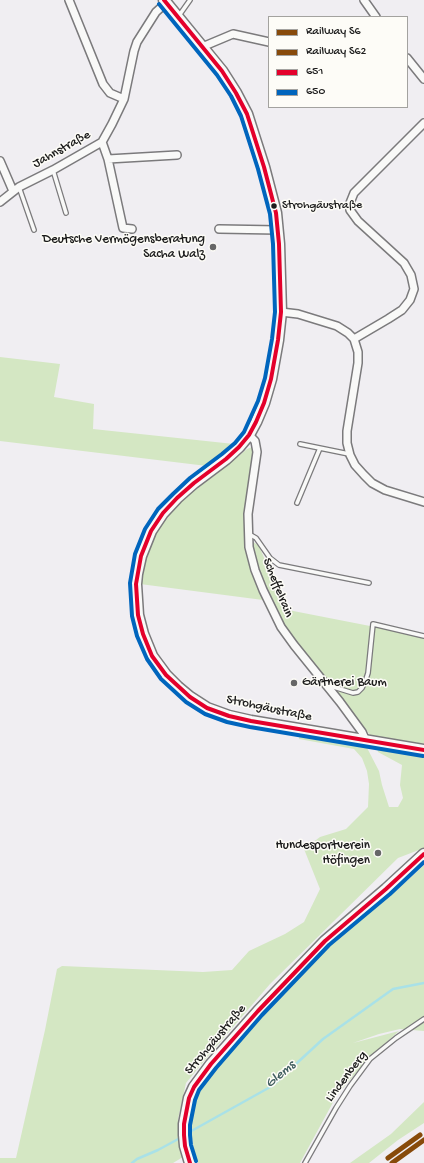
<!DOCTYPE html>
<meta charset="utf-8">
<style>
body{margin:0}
#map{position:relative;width:424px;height:1163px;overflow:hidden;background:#f0eef2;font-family:"Gochi Hand",sans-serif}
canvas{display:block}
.legend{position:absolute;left:268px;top:16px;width:140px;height:92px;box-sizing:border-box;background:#fdfcf7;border:1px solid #a3a29f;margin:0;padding:5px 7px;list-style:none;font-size:12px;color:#1c1c1c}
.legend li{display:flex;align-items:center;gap:8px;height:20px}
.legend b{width:20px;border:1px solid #a3a29f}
</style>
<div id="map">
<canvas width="424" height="1163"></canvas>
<ul class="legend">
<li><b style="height:5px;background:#874a0a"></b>Railway S6</li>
<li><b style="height:5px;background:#874a0a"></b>Railway S62</li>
<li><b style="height:5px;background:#e4002b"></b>651</li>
<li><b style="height:5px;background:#0065bd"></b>650</li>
</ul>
</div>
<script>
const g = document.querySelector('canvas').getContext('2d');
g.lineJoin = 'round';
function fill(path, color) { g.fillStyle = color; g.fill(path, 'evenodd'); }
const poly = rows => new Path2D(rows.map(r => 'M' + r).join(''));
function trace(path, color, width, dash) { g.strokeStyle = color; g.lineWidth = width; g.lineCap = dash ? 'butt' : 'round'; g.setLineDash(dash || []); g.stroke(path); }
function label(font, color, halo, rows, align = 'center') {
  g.font = font + ' "Gochi Hand",sans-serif'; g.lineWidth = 3; g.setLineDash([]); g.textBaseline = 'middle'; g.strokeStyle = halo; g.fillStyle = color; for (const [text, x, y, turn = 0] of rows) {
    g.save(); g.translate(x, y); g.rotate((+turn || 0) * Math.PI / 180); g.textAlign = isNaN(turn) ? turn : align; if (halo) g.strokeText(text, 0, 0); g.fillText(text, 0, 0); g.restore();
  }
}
const green = poly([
 [0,357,60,364,54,397,94,404,93,429,234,444,207,466,0,441],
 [252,447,254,452,246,521,263,600,140,584,141,570,148,548,159,526,170,510,189,492,214,476,247,449],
 [252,541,259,546,283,602,283,609,370,626,373,624,424,634,424,744,370,735,352,711,302,649,284,625,257,571,251,544],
 [299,733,365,744,379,771,382,785,389,807,398,807,403,798,400,785,402,765,378,752,376,745,424,753,424,848,398,858,270,984,209,1055,186,1083,178,1119,178,1135,183,1157,173,1163,0,1163,0,1158,16,1158,45,1030,57,969,62,966,203,972,232,970,249,951,285,934,304,922,320,889,304,849,320,837,346,829,368,807,369,784,367,771,362,758,354,749,299,739],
 [424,865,424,1031,400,1029,379,1034,353,1043,399,1031,368,1059,337,1095,300,1163,198,1163,195,1155,191,1133,192,1115,195,1097,203,1081,220,1060,329,943,398,889],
 [424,1102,424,1123,398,1140,369,1163,350,1163,391,1134]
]);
const stream = poly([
 [186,1134,272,1086,323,1039,393,989,424,983],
 [132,1163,137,1159,158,1150,182,1137]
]);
const lane = poly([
 [178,17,190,0],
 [53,170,66,213],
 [19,187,34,230],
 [300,444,349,454],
 [297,503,320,448],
 [249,534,256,538,270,558,279,565,369,583],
 [327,685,353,693,358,692,362,688,365,682,368,673,373,624,424,636],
 [305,1163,336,1108,350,1086,370,1059,396,1038,424,1019]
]);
const street = poly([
 [69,0,103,84,110,93,124,99],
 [364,0,376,17],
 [202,47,233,34,269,42],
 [407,58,424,79],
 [102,142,108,159,123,228,132,229],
 [108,159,177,155],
 [0,161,13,191],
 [0,202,19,187,53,170,102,142,112,124,124,99,134,51,137,42,156,12,166,3],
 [219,229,278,230],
 [281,312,298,314,337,326,348,333,354,339],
 [354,339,388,319,402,310,410,300,414,289,411,275,404,263,358,221,350,210,350,203,354,193,424,123],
 [354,339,358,352,358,363,347,431,347,443,350,455,355,465,364,475,372,483,385,490,424,502],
 [249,435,255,441,257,452,248,514,249,547,255,570,263,590,281,627,294,645,340,702,362,732,366,741]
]);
const secondary = poly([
 [164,0,222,71,236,93,247,114,264,167,276,213,279,244,281,312,278,340,271,379,264,403,256,422,249,435,239,447,226,459,194,483,177,498,163,513,151,531,141,556,137,574,136,584,138,615,143,634,152,656,166,675,178,687,190,697,207,708,229,716,251,721,424,750],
 [190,1163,185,1146,184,1135,184,1124,189,1098,194,1087,211,1064,258,1011,325,941,386,889,424,854]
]);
const bus1 = poly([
 [164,0,222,71,236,93,247,114,264,167,276,213,279,244,281,312,278,340,271,379,264,403,256,422,249,435,239,447,226,459,194,483,177,498,163,513,151,531,141,556,136,584,138,615,143,634,152,656,166,675,190,697,207,708,229,716,251,721,424,750],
 [190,1163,185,1146,184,1135,184,1124,189,1098,194,1087,211,1064,258,1011,325,941,386,889,424,854]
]);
const bus2 = poly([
 [159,4,217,75,231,96,241,116,258,169,270,214,273,244,275,312,272,339,265,378,258,401,244,432,235,443,222,454,190,478,173,494,158,509,145,529,135,554,130,583,132,616,137,636,147,659,161,679,186,702,205,714,227,722,250,727,423,756],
 [196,1161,191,1145,190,1135,190,1125,195,1100,199,1090,216,1068,262,1015,329,945,390,894,424,862]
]);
const rail1 = poly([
 [392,1163,424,1140]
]);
const rail2 = poly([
 [388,1158,420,1135]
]);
const markers = [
 [274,206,3.5,"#1c1c1c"],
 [213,247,4,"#666667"],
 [294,683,4,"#666667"],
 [378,853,4,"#666667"]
];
const busNames = [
 ["Strohgäustraße",282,206]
];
const streetNames = [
 ["Jahnstraße",62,150,-29],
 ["Scheffelrain",277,588,68],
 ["Strohgäustraße",269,709,12],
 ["Strohgäustraße",216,1040,-50],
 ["Lindenberg",347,1077,-53]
];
const poiNames = [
 ["Deutsche Vermögensberatung",205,240],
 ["Sacha Walz",205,255],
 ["Gärtnerei Baum",302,683,"left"],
 ["Hundesportverein",370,846],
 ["Höfingen",370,861]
];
const waterNames = [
 ["Glems",281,1075,-40]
];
fill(green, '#d4e7c3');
trace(stream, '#a9e1e7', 2.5);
trace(lane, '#7b7a7c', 6);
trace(street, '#7b7a7c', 10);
trace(secondary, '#7b7a7c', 13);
trace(lane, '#f9f9f8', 3.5);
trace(street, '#f9f9f8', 7);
trace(secondary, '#f9f9f8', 10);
trace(bus1, '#e4002b', 4);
trace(bus2, '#0065bd', 4);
trace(rail1, '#874a0a', 5);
trace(rail2, '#874a0a', 5);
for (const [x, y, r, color] of markers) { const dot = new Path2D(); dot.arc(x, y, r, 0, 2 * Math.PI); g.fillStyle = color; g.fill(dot); trace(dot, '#fdfcf7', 1.5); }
label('12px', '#1c1c1c', '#fdfcf7', busNames, 'left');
label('13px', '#1c1c1c', '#fdfcf7', streetNames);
label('13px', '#1c1c1c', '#fdfcf7', poiNames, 'right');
label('italic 14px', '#425f61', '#fdfcf7', waterNames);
</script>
